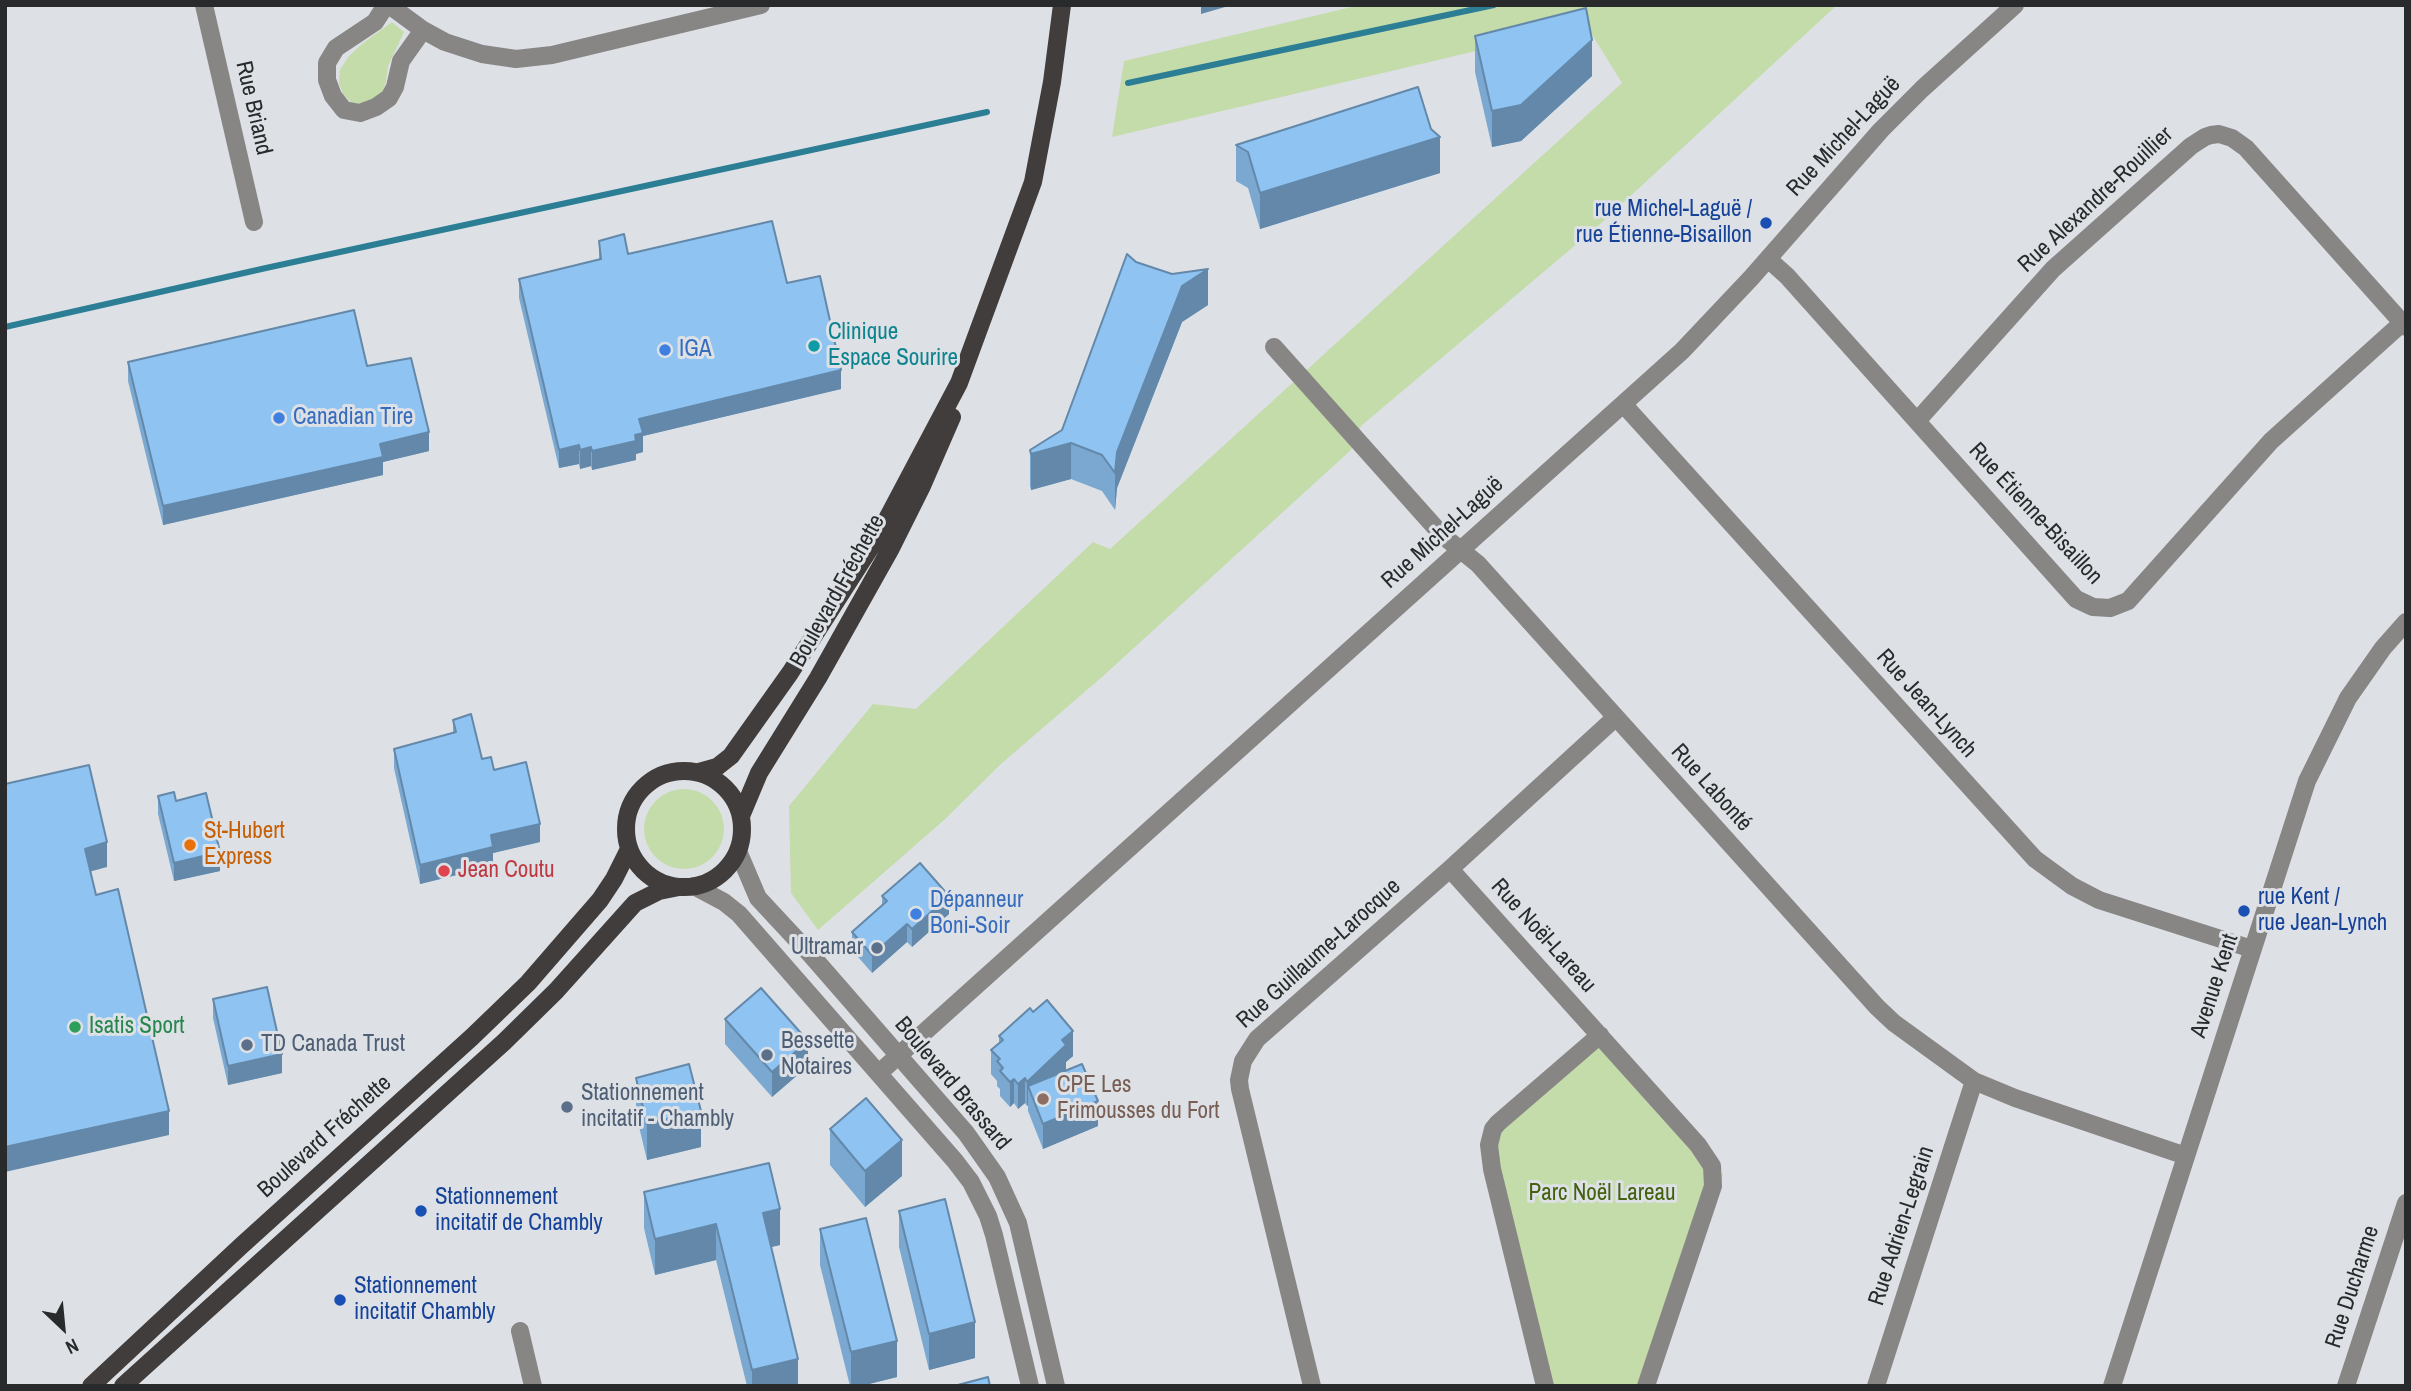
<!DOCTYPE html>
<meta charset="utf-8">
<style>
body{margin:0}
#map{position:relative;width:2411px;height:1391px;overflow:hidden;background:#dde1e5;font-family:"Archivo Narrow",sans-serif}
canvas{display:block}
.frame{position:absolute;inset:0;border:7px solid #282a2b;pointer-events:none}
.north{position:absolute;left:28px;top:1293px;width:70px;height:70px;-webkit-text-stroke:5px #dde1e5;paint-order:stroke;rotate:154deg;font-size:19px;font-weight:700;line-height:28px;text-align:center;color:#282a2b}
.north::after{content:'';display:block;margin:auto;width:24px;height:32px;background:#282a2b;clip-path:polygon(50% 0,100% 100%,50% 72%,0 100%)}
</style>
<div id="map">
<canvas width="2411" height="1391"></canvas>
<div class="frame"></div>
<div class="north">N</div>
</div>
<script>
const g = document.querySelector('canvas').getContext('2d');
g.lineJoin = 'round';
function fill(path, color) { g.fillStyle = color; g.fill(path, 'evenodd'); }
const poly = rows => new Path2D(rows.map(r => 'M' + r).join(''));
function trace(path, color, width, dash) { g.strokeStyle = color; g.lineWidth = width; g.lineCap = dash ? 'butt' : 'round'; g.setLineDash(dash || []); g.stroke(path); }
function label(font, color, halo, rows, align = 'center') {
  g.font = font + ' "Archivo Narrow",sans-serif'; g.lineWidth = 6; g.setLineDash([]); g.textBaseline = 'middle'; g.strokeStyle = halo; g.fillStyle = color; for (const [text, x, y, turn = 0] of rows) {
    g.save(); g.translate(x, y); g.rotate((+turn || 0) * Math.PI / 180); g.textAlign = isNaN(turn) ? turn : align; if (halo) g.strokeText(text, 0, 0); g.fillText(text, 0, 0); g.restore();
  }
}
const green = poly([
 [1360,5,1837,5,1598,226,1361,426,1351,450,1102,677,1002,763,943,821,818,930,791,893,789,806,873,704,916,709,1093,542,1110,549,1622,83,1586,25,1112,137,1124,61],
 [392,22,404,32,388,66,386,82,381,95,366,104,353,104,343,94,339,83,340,70,349,56,362,44],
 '644 829a40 40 0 1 1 80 0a40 40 0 1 1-80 0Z',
 [1605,1037,1723,1175,1641,1386,1547,1386,1490,1177,1496,1127]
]);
const stream = poly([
 [1128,83,1494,5],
 [5,327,266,268,987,112]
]);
const minor = poly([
 [204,5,254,222],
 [386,5,375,22,336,48,327,63,327,80,333,96,344,110,360,113,376,107,389,98,395,87,401,61,423,30],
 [389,5,423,30,445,42,482,54,516,59,552,55,761,5],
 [1768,259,1787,276,2076,599,2093,607,2110,608,2128,601,2271,441,2402,323],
 [1274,347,1442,535,1478,564,1877,1007,1894,1023,1974,1081,2015,1098,2186,1156],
 [1624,405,2035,859,2072,886,2099,900,2252,949],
 [1917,421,2053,269,2191,146,2205,137,2211,135,2219,134,2232,138,2246,148,2406,327],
 [738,851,758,898,811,955,966,1133,997,1177,1018,1223,1056,1386],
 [1450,869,1698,1145,1712,1166,1713,1186,1646,1386],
 [694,886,724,902,739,914,955,1161,971,1182,988,1216,994,1235,1030,1386],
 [879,1073,1682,351,1751,278,1881,130,1922,89,2015,5],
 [520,1331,533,1386],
 [1312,1386,1240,1089,1239,1080,1243,1061,1257,1039,1450,869,1615,718],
 [1545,1386,1492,1169,1489,1145,1493,1129,1498,1123,1600,1035],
 [1876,1386,1974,1081],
 [2112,1386,2307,781,2348,698,2383,648,2406,622],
 [2346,1386,2406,1203]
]);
const major = poly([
 '626 829a58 58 0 1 1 116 0a58 58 0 1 1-116 0Z',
 [699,772,717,767,731,756,790,673,878,536,959,383,1033,182,1052,82,1062,5],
 [741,816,759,773,818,678,891,548,922,486,952,417],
 [91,1386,241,1246,472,1037,528,983,600,900,614,879,629,849],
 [123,1386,504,1042,556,991,635,903,659,891,679,887]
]);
const wall = poly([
 [1475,36,1592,76,1521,141,1492,147,1475,72],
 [1236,145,1440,173,1260,229,1248,188,1236,181],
 [599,241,628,254,787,283,841,389,643,436,643,452,636,454,636,460,592,470,591,466,580,469,579,464,559,468,519,298,519,279,599,259],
 [1136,262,1208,305,1182,322,1117,488,1115,510,1102,491,1071,479,1031,490,1030,486,1030,450,1062,430],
 [128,362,367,366,429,451,383,462,383,475,163,525,128,381],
 [453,720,482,759,494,770,540,842,493,853,493,866,420,884,394,768,394,749,453,733],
 [158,796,176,801,220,871,174,881,158,814],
 [882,896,949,914,912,947,907,942,872,973,852,950,852,932,882,905],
 [213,999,282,1073,228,1085,213,1018],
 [725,1019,808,1066,772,1097,725,1044],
 [999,1036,1073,1056,1066,1062,1066,1070,1098,1126,1043,1149,1028,1111,1028,1105,1027,1106,1025,1103,1018,1109,1014,1103,1010,1107,1000,1096,1000,1089,997,1086,997,1081,991,1074,991,1050,999,1043],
 [636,1078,701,1147,647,1160,636,1114],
 [830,1129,902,1176,865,1207,830,1165],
 [644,1192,780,1245,771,1247,798,1386,747,1386,716,1260,655,1275,644,1228],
 [899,1211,975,1358,929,1370,899,1247],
 [820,1229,897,1377,861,1386,850,1386,820,1265]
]);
const shadedWall = poly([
 [1201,5,1232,5,1201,14],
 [1592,40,1592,76,1521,141,1492,147,1492,111],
 [1440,137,1440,173,1260,229,1260,193],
 [1208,269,1208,305,1182,322,1117,488,1115,510,1115,473,1117,452,1182,286],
 [841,370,841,389,643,436,643,452,636,454,636,460,592,470,592,451,635,435,639,419],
 [429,432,429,451,383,462,383,475,163,525,163,506,380,444],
 [1071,443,1071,479,1031,490,1031,454],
 [579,445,579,464,559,468,559,450],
 [591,447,591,466,580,469,580,450],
 [540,824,540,842,493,853,493,866,420,884,420,865,491,835],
 [107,842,107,867,85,873,85,849],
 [220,852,220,871,174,881,174,863],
 [949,896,949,914,912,947,912,929],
 [907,924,907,942,872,973,872,955],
 [1073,1031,1073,1056,1066,1062,1066,1070,1028,1086,1028,1105,1027,1106,1027,1082,1062,1040],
 [808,1041,808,1066,772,1097,772,1072],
 [282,1054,282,1073,228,1085,228,1066],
 [1025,1078,1025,1103,1018,1109,1018,1084],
 [1014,1079,1014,1103,1010,1107,1010,1082],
 [1098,1101,1098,1126,1043,1149,1043,1124],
 [169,1111,169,1135,5,1172,5,1147],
 [701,1111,701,1147,647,1160,647,1124],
 [902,1140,902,1176,865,1207,865,1171],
 [780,1209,780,1245,763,1249,763,1213],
 [716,1224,716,1260,655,1275,655,1239],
 [975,1322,975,1358,929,1370,929,1334],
 [897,1341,897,1377,861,1386,851,1386,851,1352],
 [798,1359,798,1386,752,1386,752,1370]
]);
const building = poly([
 [1586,8,1592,40,1521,105,1492,111,1475,36,1586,8],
 [1418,87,1431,129,1440,137,1260,193,1248,152,1236,145,1418,87],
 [772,221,787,283,820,276,841,370,639,419,643,433,635,435,636,441,592,451,591,447,580,450,579,445,559,450,519,279,601,259,599,241,624,234,628,254,772,221],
 [1127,254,1136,262,1172,274,1208,269,1182,286,1117,452,1115,473,1102,455,1071,443,1031,454,1030,450,1062,430,1127,254],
 [354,310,367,366,411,358,429,432,380,444,383,457,163,506,128,362,354,310],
 [471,714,482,759,491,757,494,770,526,762,540,824,491,835,493,847,420,865,394,749,456,732,453,720,471,714],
 [89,765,107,842,85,849,96,895,118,889,169,1111,5,1147,5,784,89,765],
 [174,792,176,801,206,793,220,852,174,863,158,796,174,792],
 [920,863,949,896,912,929,907,924,872,955,852,932,887,901,882,896,920,863],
 [267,987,282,1054,228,1066,213,999,267,987],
 [761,988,808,1041,772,1072,725,1019,761,988],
 [1047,1000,1073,1031,1062,1040,1066,1045,1027,1082,1025,1078,1018,1084,1014,1079,1010,1082,1000,1071,1003,1068,997,1061,1000,1059,991,1050,1003,1040,999,1036,1030,1008,1033,1012,1047,1000],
 [689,1064,701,1111,647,1124,636,1078,689,1064],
 [1082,1064,1098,1101,1043,1124,1028,1086,1082,1064],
 [866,1098,902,1140,865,1171,830,1129,866,1098],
 [769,1163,780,1209,763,1213,798,1359,752,1370,716,1224,655,1239,644,1192,769,1163],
 [945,1199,975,1322,929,1334,899,1211,945,1199],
 [866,1218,897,1341,851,1352,820,1229,866,1218],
 [988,1377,990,1386,954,1386,988,1377]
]);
const markers = [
 [1766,223,7,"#1a4fb4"],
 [814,346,7,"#0f9aa8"],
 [665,350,7,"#3f7fe0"],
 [279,418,7,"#3f7fe0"],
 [190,845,7,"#e8710a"],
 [444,871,7,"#e0444e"],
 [2244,911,7,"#1a4fb4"],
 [916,914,7,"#3f7fe0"],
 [877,948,7,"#5c6f8a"],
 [75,1027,7,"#2e9e5b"],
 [247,1045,7,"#5c6f8a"],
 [767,1055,7,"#5c6f8a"],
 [1043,1099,7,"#8d6e63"],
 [567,1107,7,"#5c6f8a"],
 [421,1211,7,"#1a4fb4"],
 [340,1300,7,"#1a4fb4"]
];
const streetNames = [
 ["Rue Briand",253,108,77],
 ["Rue Michel-Laguë",1844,137,-47],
 ["Rue Alexandre-Rouillier",2096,200,-43],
 ["Rue Étienne-Bisaillon",2035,514,47],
 ["Rue Michel-Laguë",1443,533,-42],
 ["Boulevard Fréchette",838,591,-61],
 ["Rue Jean-Lynch",1926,704,48],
 ["Rue Labonté",1711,788,48],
 ["Rue Noël-Lareau",1543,936,48],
 ["Rue Guillaume-Larocque",1319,954,-42],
 ["Avenue Kent",2215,986,-72],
 ["Boulevard Brassard",952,1084,50],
 ["Boulevard Fréchette",325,1137,-42],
 ["Rue Adrien-Legrain",1902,1226,-72],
 ["Rue Ducharme",2353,1287,-72]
];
const transitNames = [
 ["rue Michel-Laguë /",1752,210,"right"],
 ["rue Étienne-Bisaillon",1752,236,"right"],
 ["rue Kent /",2258,898],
 ["rue Jean-Lynch",2258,924],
 ["Stationnement",435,1198],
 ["incitatif de Chambly",435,1224],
 ["Stationnement",354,1287],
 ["incitatif Chambly",354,1313]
];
const cultureNames = [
 ["Clinique",828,333],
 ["Espace Sourire",828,359]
];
const shopNames = [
 ["IGA",679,350],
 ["Canadian Tire",293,418],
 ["Dépanneur",930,901],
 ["Boni-Soir",930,927]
];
const foodNames = [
 ["St-Hubert",204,832],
 ["Express",204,858]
];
const healthNames = [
 ["Jean Coutu",458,871]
];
const serviceNames = [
 ["Ultramar",863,948,"right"],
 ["Bessette",781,1042],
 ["Notaires",781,1068],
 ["TD Canada Trust",261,1045],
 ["Stationnement",581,1094],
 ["incitatif - Chambly",581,1120]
];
const leisureNames = [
 ["Isatis Sport",89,1027]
];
const educationNames = [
 ["CPE Les",1057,1086],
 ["Frimousses du Fort",1057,1112]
];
const parkNames = [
 ["Parc Noël Lareau",1602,1194]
];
fill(green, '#c4dbaa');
trace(stream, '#2c7e95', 6);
trace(minor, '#888585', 18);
trace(major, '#413d3c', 18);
fill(wall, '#7aa8d0');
fill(shadedWall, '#6388a9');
fill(building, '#8ec3f2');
trace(building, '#6388a9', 2);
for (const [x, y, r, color] of markers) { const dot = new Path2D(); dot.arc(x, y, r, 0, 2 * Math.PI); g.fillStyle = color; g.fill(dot); trace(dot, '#dde1e5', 2.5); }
label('23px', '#282a2b', '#dde1e5', streetNames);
label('23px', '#164399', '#dde1e5', transitNames, 'left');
label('23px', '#0d838f', '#dde1e5', cultureNames, 'left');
label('23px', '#366cbe', '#dde1e5', shopNames, 'left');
label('23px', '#c56008', '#dde1e5', foodNames, 'left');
label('23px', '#be3a42', '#dde1e5', healthNames, 'left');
label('23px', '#4e5e75', '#dde1e5', serviceNames, 'left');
label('23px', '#27864d', '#dde1e5', leisureNames, 'left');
label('23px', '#785e54', '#dde1e5', educationNames, 'left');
label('23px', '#44610d', '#dde1e5', parkNames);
</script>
